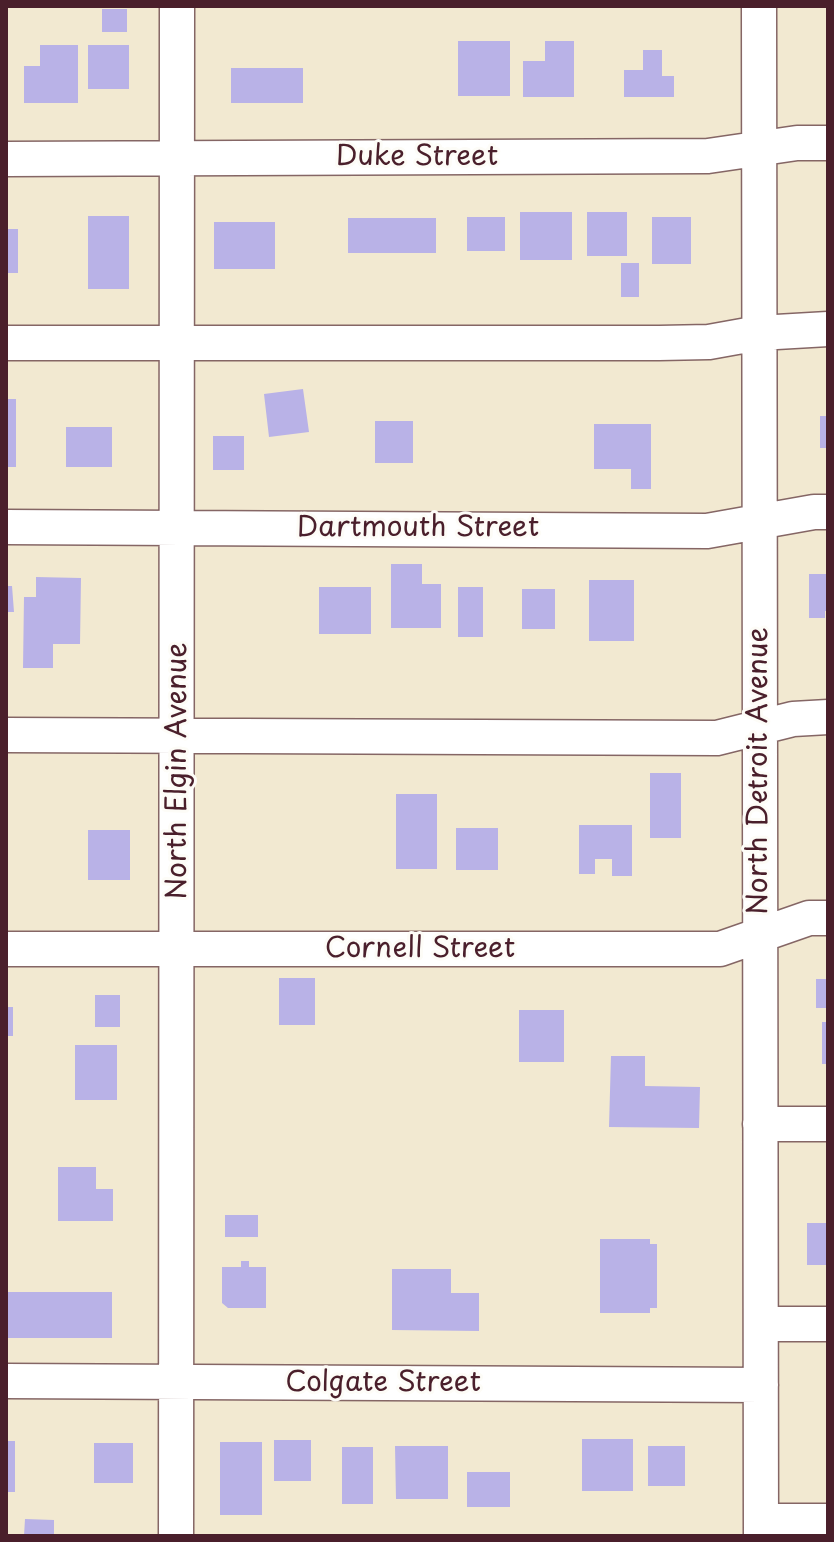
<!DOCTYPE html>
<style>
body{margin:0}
#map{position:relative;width:834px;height:1542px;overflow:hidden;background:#f2e9d1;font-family:"Playpen Sans",sans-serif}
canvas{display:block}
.frame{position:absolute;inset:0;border:8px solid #4a1f2b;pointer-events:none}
</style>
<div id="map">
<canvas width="834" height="1542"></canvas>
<div class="frame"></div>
</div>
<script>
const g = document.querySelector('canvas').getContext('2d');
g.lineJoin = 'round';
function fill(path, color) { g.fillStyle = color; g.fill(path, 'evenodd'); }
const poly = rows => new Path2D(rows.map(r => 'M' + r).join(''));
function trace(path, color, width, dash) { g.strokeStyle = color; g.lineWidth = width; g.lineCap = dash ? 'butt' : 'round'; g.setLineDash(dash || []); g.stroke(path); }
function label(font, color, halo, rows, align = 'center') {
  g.font = font + ' "Playpen Sans",sans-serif'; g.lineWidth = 6; g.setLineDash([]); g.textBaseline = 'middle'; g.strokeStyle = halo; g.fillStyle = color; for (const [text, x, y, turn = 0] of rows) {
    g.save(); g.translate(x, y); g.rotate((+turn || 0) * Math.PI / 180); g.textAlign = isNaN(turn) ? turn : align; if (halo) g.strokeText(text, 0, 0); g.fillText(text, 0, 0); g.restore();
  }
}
const building = poly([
 [102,9,127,9,127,32,102,32],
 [458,41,510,41,510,96,458,96],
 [545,41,574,41,574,97,523,97,523,61,545,61],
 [40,45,78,45,78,103,24,103,24,66,40,66],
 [88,45,129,45,129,89,88,89],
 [643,50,662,50,662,76,674,76,674,97,624,97,624,70,643,70],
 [231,68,303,68,303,103,231,103],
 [520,212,572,212,572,260,520,260],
 [587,212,627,212,627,256,587,256],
 [88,216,129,216,129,289,88,289],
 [467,217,505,217,505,251,467,251],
 [652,217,691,217,691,264,652,264],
 [348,218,436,218,436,253,348,253],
 [214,222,275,222,275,269,214,269],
 [6,229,18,229,18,273,6,273],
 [621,263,639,263,639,297,621,297],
 [303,389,309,432,269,437,264,394],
 [6,399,16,399,16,467,6,467],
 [820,416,828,416,828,448,820,448],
 [375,421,413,421,413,463,375,463],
 [594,424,651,424,651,489,631,489,631,469,594,469],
 [66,427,112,427,112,467,66,467],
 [213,436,244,436,244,470,213,470],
 [391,564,422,564,422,584,441,584,441,628,391,628],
 [809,574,828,574,828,611,825,611,825,618,809,618],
 [36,577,81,578,80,644,53,644,53,668,23,668,24,597,36,597],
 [589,580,634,580,634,641,589,641],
 [6,586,12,586,14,612,6,612],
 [319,587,371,587,371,634,319,634],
 [458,587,483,587,483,637,458,637],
 [522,589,555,589,555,629,522,629],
 [650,773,681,773,681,838,650,838],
 [396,794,437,794,437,869,396,869],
 [579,825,632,825,632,876,612,876,612,859,595,859,595,874,579,874],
 [456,828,498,828,498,870,456,870],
 [88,830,130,830,130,880,88,880],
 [279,978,315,978,315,1025,279,1025],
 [816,979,828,979,828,1008,816,1008],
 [95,995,120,995,120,1027,95,1027],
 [6,1007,13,1007,13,1036,6,1036],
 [519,1010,564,1010,564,1062,519,1062],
 [822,1022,828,1022,828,1064,822,1064],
 [75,1045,117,1045,117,1100,75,1100],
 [611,1056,645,1056,645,1086,700,1087,699,1128,609,1127],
 [58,1167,96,1167,96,1189,113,1189,113,1221,58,1221],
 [225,1215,258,1215,258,1237,225,1237],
 [807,1223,828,1223,828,1265,807,1265],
 [600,1239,650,1239,650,1244,657,1244,657,1308,650,1308,650,1313,600,1313],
 [241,1261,249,1261,249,1267,266,1267,266,1308,228,1308,222,1303,222,1267,241,1267],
 [392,1269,451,1269,451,1293,479,1293,479,1331,392,1330],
 [6,1292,112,1292,112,1338,6,1338],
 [582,1439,633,1439,633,1491,582,1491],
 [274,1440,311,1440,311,1481,274,1481],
 [6,1441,15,1441,15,1492,6,1492],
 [220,1442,262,1442,262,1515,220,1515],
 [94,1443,133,1443,133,1483,94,1483],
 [395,1446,448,1446,448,1499,396,1499],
 [648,1446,685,1446,685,1486,648,1486],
 [342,1447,373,1447,373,1504,342,1504],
 [467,1472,510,1472,510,1507,467,1507],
 [25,1519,54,1520,54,1536,24,1536]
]);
const minor = poly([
 [759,6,761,1536],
 [6,159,708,156,797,143,828,143],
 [6,343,659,343,709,342,759,333,828,329],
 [6,527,707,531,814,512,828,512],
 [6,735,717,738,793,719,828,717],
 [6,949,720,949,809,918,828,918],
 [760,1124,828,1124],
 [761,1324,828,1324],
 [6,1381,761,1385],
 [761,1521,828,1521],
 [176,1536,177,6]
]);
const streetNames = [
 ["Duke Street",417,157],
 ["Dartmouth Street",418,528],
 ["North Elgin Avenue",178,771,-90],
 ["North Detroit Avenue",759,771,-90],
 ["Cornell Street",420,949],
 ["Colgate Street",383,1383]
];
fill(building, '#b9b2e7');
trace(minor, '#856665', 37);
trace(minor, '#fff', 34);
label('28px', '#4a1f2b', '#fdfcf7', streetNames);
</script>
